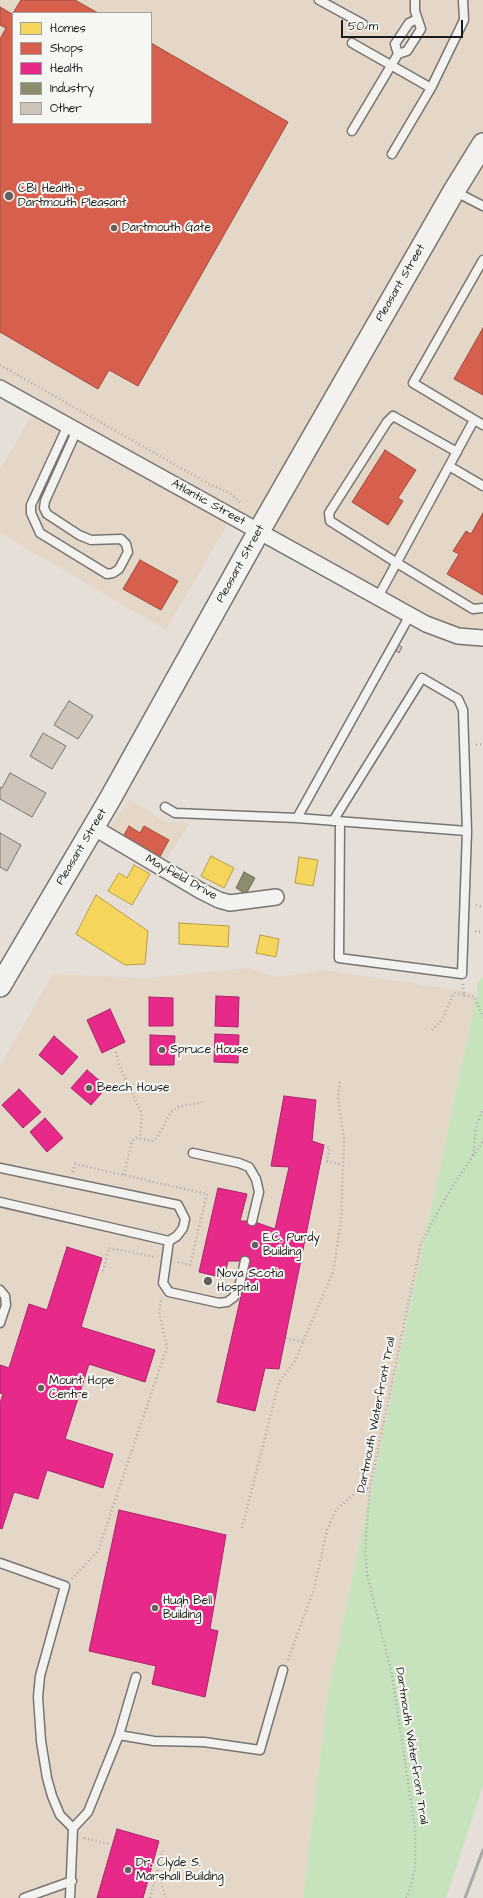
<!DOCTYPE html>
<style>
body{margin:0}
#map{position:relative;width:483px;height:1898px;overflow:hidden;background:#e6dfd8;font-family:"Architects Daughter",sans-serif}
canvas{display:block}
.legend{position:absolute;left:12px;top:12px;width:140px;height:112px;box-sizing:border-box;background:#f6f6f2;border:1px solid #9f9f9c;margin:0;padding:5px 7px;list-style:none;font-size:12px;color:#1c1c1c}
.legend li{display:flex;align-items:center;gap:8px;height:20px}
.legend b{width:20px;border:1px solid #9f9f9c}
.scale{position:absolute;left:341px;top:20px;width:122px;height:18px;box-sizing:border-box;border:2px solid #1c1c1c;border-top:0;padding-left:5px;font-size:12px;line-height:14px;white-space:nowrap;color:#1c1c1c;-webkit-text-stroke:3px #f6f6f2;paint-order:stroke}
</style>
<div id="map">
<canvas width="483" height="1898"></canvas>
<ul class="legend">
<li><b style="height:11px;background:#f6d55c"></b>Homes</li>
<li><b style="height:11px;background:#d6604d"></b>Shops</li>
<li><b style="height:11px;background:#e7298a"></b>Health</li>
<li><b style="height:11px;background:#8c8c6e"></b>Industry</li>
<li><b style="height:11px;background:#cec4b9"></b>Other</li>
</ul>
<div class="scale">50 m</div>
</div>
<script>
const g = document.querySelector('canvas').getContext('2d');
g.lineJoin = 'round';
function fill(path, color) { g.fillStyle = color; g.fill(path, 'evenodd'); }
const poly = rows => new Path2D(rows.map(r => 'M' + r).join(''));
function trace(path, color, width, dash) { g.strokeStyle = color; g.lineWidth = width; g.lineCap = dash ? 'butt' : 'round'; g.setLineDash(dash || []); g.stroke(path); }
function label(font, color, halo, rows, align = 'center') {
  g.font = font + ' "Architects Daughter",sans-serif'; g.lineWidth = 4; g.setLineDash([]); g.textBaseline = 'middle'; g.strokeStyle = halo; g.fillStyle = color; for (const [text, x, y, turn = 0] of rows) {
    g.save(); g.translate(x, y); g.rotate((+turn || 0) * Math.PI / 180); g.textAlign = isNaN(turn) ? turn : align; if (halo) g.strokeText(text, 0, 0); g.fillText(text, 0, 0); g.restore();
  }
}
const built = poly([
 [0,0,483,0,483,639,462,646,421,621,231,518,166,630,0,533,0,469,38,405,0,390],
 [13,13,151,13,151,123,13,123],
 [130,799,165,822,190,823,161,867,105,834],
 [249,968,278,977,324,970,477,993,328,1692,303,1898,0,1898,0,1066,53,974,145,978]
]);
const green = poly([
 [483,977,483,1786,446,1898,303,1898,328,1692,477,993,477,984]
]);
const homes = poly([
 [211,856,234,868,224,888,201,876,211,856],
 [299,857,318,860,313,886,295,883,299,857],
 [134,865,150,874,132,905,108,891,119,873,127,878,134,865],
 [96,895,148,931,145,964,125,965,76,934,96,895],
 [179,923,229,926,228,947,179,944,179,923],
 [260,935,279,939,276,957,256,953,260,935]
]);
const shops = poly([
 [21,0,75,0,98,13,13,13,21,0],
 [0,7,12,14,13,13,13,123,151,123,151,43,288,122,138,386,109,370,98,389,0,332,0,39,6,28,0,25,0,7],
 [483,328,483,395,454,379,483,328],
 [385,450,416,470,398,498,403,501,388,525,352,502,385,450],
 [483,513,483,595,447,574,459,554,453,551,466,531,471,534,483,513],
 [140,560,178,581,161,610,123,589,140,560],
 [129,826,140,833,144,826,169,840,158,860,123,837,129,826]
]);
const health = poly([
 [216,996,239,997,238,1027,215,1026,216,996],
 [149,997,173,998,173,1026,149,1026,149,997],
 [110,1009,125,1042,102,1053,87,1020,110,1009],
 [215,1034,239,1035,238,1063,214,1062,215,1034],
 [150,1035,175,1036,174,1065,150,1065,150,1035],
 [54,1036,78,1057,62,1075,39,1055,54,1036],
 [87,1070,107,1087,91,1105,71,1088,87,1070],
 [19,1089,41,1112,23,1128,2,1105,19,1089],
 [284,1096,316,1100,312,1141,324,1145,279,1369,265,1368,255,1411,217,1402,248,1265,245,1261,228,1261,224,1278,199,1272,218,1188,247,1194,240,1221,252,1221,275,1229,289,1167,271,1166,284,1096],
 [45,1118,63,1138,47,1152,30,1132,45,1118],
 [67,1247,102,1258,81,1327,155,1350,145,1382,89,1364,65,1439,113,1454,103,1488,47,1470,38,1499,14,1492,2,1529,0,1528,0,1403,3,1394,0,1393,0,1365,9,1368,29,1304,47,1310,67,1247],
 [119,1510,226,1535,210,1629,218,1631,205,1697,152,1684,156,1666,89,1651,119,1510],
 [117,1829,159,1841,143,1898,97,1898,117,1829]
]);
const industry = poly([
 [244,872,255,878,246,894,236,888,244,872]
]);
const building = poly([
 [397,644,402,647,399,653,394,649,397,644],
 [69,701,93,716,78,739,54,725,69,701],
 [43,733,66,746,52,769,30,756,43,733],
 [10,773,46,793,32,817,0,799,0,787,2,788,10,773],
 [0,833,21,845,7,871,0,867,0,833]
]);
const path = poly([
 [0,365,209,484,230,493,241,503],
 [476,745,483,744],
 [476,905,483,907],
 [475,931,483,932],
 [464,995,474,997,476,1000,483,1017],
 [432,1030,442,1020,454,993,464,995,463,984],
 [116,1052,120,1067,142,1114,140,1139],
 [324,1145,330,1148,327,1161,342,1165],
 [473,1155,476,1127,483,1109],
 [73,1172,75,1164,207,1194,190,1265,177,1262],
 [124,1175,132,1141,137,1138,152,1141,157,1138,171,1112,178,1107,202,1102],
 [103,1271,109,1248,155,1257],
 [286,1338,303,1342],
 [242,1528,279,1382,295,1361,333,1272,341,1221,344,1138,338,1100,340,1079],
 [72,1579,98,1551,167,1347,159,1312,161,1300],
 [288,1660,314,1589,327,1530,336,1510,355,1493,370,1488],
 [84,1838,109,1844],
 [152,1876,159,1878,166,1898],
 [150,1898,163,1850],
 [406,1898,409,1892,415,1869,415,1828,392,1675,367,1574,365,1550,370,1488,421,1243,450,1190,483,1141]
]);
const lane = poly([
 [319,0,363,24],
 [352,43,431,88],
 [398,54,407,51,421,29,415,11,415,0],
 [352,131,398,54,395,44,409,23,417,19],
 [392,154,431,88,464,20,463,0],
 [454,191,483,206],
 [483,260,413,383,483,425],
 [68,425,31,505,31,513,40,533,107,574,113,573,119,569,128,552,126,544,121,539,91,540,79,535,47,514,44,508,45,501,77,430],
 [457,452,393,416,387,422,329,513,330,521,397,563,473,609,483,608],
 [449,466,483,486],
 [378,597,474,420],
 [410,615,297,818,467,831],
 [165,807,175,813,297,818],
 [333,821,422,678,458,699,463,710,467,831,462,974,339,958,340,821],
 [193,1153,239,1163,249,1167,256,1179,259,1192,252,1221],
 [0,1168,178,1205,185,1219,183,1228,177,1236,169,1241,163,1283,169,1292,219,1303,227,1302,234,1297,240,1283,245,1261],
 [0,1202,169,1241],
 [0,1290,5,1296,6,1305,0,1323],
 [0,1563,65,1586,40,1676,38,1697,41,1741,47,1778,52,1796,60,1815,73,1828,70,1898],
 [119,1735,136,1677],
 [73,1828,88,1812,119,1735,154,1741,204,1742,260,1750,283,1670],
 [24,1898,72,1881]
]);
const street = poly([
 [0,388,426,624,458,636,483,638],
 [93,827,201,891,219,900,230,903,276,897]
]);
const secondary = poly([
 [0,986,110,799,259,531,454,191,483,144]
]);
const rail = poly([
 [465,1898,483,1850]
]);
const markers = [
 [9,196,5,"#63605e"],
 [114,228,4,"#63605e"],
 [162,1050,4,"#63605e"],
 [89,1088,4,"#63605e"],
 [255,1245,4,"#63605e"],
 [208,1281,5,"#63605e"],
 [41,1388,4,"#63605e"],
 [155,1608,4,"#63605e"],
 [128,1870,4,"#63605e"]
];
const poiNames = [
 ["CBI Health -",18,189],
 ["Dartmouth Pleasant",18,203],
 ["Dartmouth Gate",122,228],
 ["Spruce House",170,1050],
 ["Beech House",97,1088],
 ["E.C. Purdy",263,1238],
 ["Building",263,1252],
 ["Nova Scotia",217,1274],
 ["Hospital",217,1288],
 ["Mount Hope",49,1381],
 ["Centre",49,1395],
 ["Hugh Bell",163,1601],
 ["Building",163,1615],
 ["Dr. Clyde S.",136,1863],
 ["Marshall Building",136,1877]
];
const streetNames = [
 ["Pleasant Street",401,283,-60],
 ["Atlantic Street",208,503,29],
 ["Pleasant Street",241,564,-61],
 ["Pleasant Street",82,847,-59],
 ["Mayfield Drive",181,878,29],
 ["Dartmouth Waterfront Trail",377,1415,-79],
 ["Dartmouth Waterfront Trail",411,1746,81]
];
fill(built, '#e5d7c8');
fill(green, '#c7e3be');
fill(homes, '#f6d55c');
trace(homes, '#b59e49', 1);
fill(shops, '#d6604d');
trace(shops, '#9e4c3e', 1);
fill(health, '#e7298a');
trace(health, '#aa2569', 1);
fill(industry, '#8c8c6e');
trace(industry, '#6a6a55', 1);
fill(building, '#cec4b9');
trace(building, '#777471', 1);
trace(lane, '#777471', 11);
trace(street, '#777471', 18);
trace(secondary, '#777471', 24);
trace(path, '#a9a8a6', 2.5, [1, 3]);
trace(lane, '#f3f2ef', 8);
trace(street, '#f3f2ef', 15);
trace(secondary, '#f3f2ef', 21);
trace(rail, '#a9a8a6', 3);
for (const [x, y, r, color] of markers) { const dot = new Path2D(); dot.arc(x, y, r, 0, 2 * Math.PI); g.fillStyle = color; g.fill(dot); trace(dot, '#f6f6f2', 1.5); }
label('12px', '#1c1c1c', '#f6f6f2', poiNames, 'left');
label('12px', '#1c1c1c', '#f6f6f2', streetNames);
</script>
